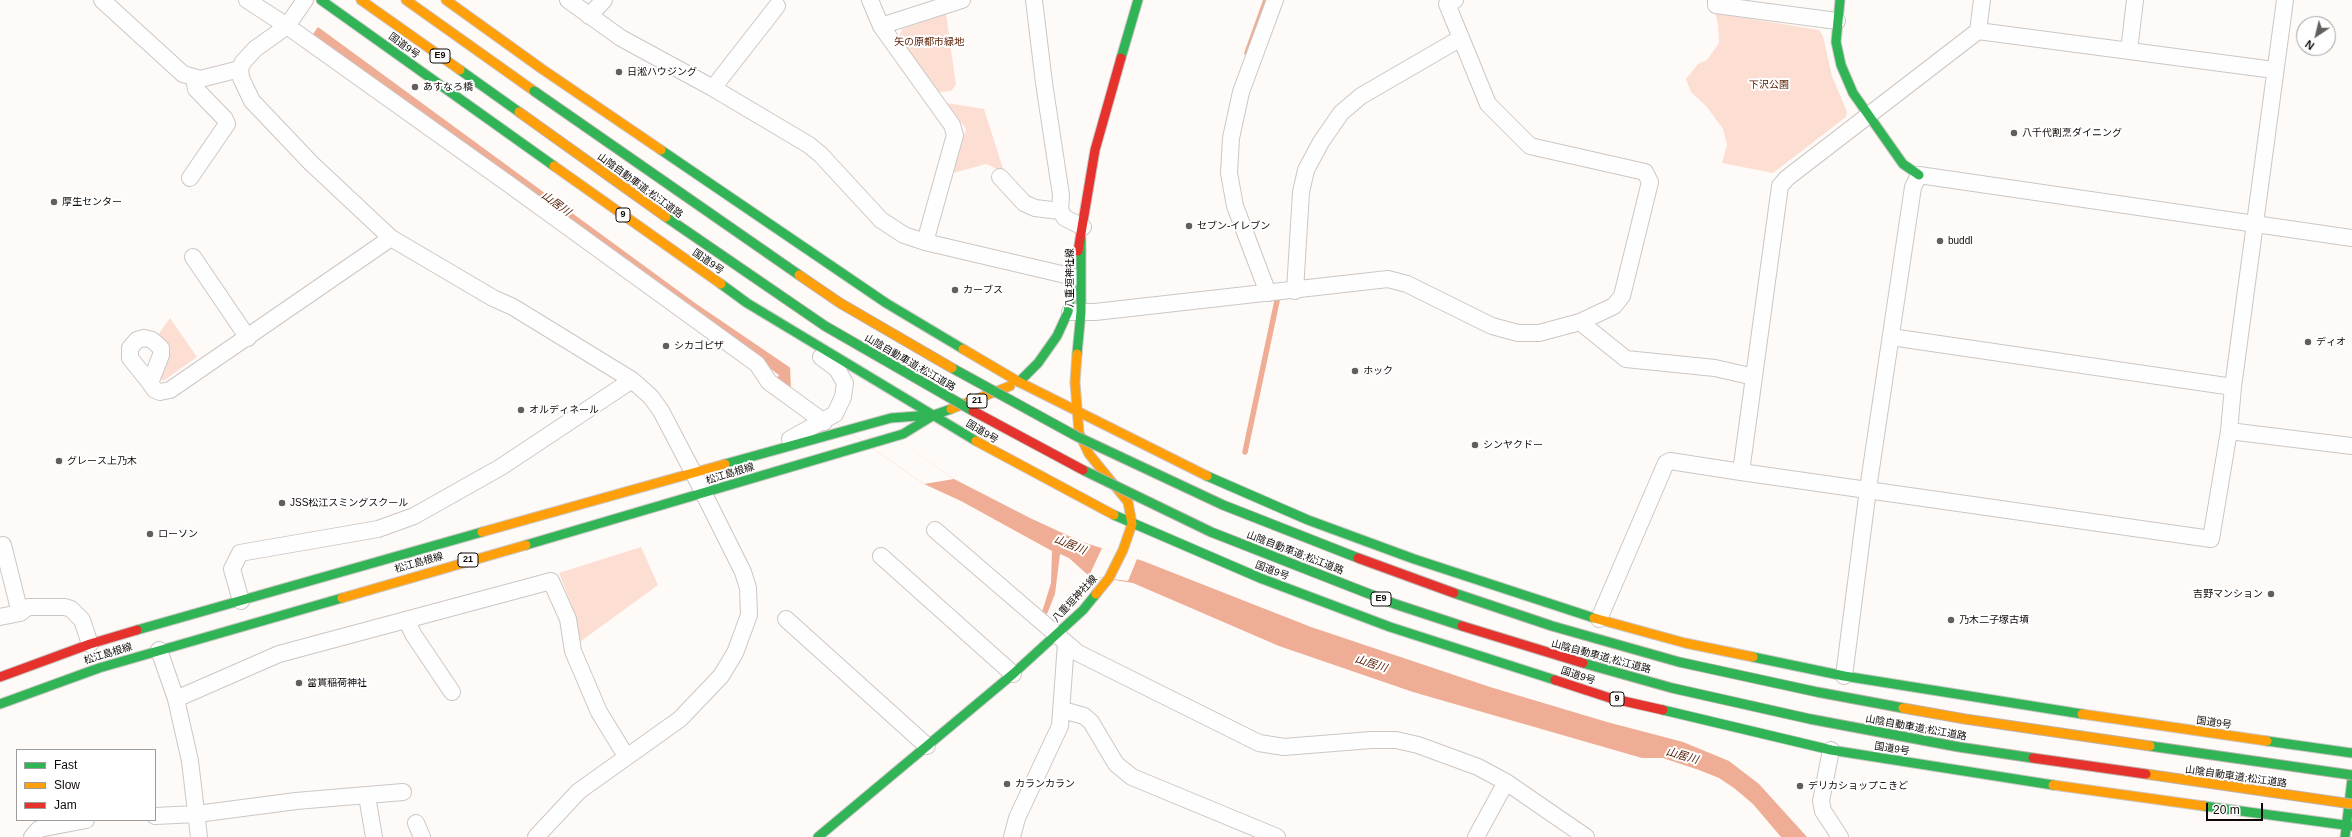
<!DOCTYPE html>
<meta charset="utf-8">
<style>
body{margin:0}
#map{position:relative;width:2352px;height:837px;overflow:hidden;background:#fdfaf8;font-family:Helvetica,sans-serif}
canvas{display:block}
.legend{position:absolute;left:16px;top:749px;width:140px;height:72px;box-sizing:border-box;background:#fff;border:1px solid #9f9d9c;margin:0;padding:5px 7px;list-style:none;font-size:12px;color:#0f0a08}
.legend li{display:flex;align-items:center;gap:8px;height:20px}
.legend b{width:20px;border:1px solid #9f9d9c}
.north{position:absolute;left:2296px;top:16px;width:40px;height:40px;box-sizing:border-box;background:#fff;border:1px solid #9f9d9c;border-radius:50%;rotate:215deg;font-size:11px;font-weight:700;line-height:16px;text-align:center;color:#0f0a08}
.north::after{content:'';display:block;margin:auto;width:14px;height:18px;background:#625e5c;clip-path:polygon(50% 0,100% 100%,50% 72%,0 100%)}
.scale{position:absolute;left:2206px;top:803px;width:57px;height:18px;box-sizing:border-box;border:2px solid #0f0a08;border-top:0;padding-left:5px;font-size:12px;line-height:14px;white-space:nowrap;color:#0f0a08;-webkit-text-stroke:3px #fff;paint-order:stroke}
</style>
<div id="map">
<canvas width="2352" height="837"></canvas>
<ul class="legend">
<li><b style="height:5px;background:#30b455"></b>Fast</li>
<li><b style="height:5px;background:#ff9f0a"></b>Slow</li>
<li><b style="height:5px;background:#e5322d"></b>Jam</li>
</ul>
<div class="north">N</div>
<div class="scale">20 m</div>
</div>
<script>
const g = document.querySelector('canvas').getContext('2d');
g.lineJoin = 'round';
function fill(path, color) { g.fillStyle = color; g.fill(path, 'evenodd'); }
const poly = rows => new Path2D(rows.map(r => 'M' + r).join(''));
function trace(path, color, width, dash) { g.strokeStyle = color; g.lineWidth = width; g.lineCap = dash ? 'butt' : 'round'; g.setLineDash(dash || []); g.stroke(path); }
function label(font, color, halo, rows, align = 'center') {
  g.font = font + ' Helvetica,"Noto Sans JP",sans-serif'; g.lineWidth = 4; g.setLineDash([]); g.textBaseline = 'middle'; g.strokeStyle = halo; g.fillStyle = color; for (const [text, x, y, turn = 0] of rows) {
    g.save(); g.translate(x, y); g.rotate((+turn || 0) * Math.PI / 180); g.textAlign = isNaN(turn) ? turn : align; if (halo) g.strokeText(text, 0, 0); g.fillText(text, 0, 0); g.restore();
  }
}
const green = poly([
 [1715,13,1819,30,1823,36,1832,76,1847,112,1846,117,1773,173,1722,163,1727,145,1723,129,1707,107,1691,92,1686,79,1698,64,1707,60,1719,43,1718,23],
 [946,14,956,85,951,91,939,92,899,37,902,29],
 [947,103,984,109,1004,172,986,164,953,173,966,129],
 [170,318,197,357,163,381,160,377,158,335],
 [641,547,658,585,577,644,574,611,559,573]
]);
const water = poly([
 [318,27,695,303,954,479,1030,518,1082,542,1143,561,1311,627,1490,687,1607,722,1683,742,1729,761,1759,784,1807,837,1781,837,1753,804,1734,788,1719,778,1699,770,1663,758,1642,758,1413,692,1279,646,1133,583,1089,576,1069,558,1060,554,1055,594,1047,614,1042,612,1051,583,1052,551,961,501,924,484,775,381,779,375,311,37]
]);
const pier = poly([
 [790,366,954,479,924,484,791,392],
 [1102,548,1137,559,1128,581,1089,576]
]);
const stream = poly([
 [1247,53,1266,0],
 [1245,452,1277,301]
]);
const street = poly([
 [102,0,183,74,200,79,240,69],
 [247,0,287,26,255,49,243,62,240,69,241,78,252,101,311,163,391,238,493,298,513,307,632,380,651,397,661,411,693,472,743,572,748,588,749,615,735,653,721,676,680,719,579,791,536,837],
 [305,0,287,26,510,185,757,364,769,382,824,422],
 [568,0,621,38,713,88,809,145,821,155,881,220,904,235,925,242,1074,277],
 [870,0,881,26,952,125,955,135,925,242],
 [1034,0,1044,83,1061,195,1060,211,1065,218,1083,227],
 [1716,0,1716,5,1837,21],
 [589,16,604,0],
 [881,26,962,0],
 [1978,31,1982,0],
 [2129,51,2135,0],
 [713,88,777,6],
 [1000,177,1024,203,1035,208,1060,211],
 [190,178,227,124,225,119,196,89,194,78],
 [193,257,248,338],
 [1295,291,1301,192,1306,170,1321,142,1341,113,1361,96,1461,38,1447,4,1455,0],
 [1268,293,1235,206,1229,173,1231,138,1241,92,1275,0],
 [1070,312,1095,312,1388,279,1407,284,1492,326,1518,333,1539,333,1580,322,1614,306,1622,296,1650,182,1645,172,1530,146,1488,104,1461,38],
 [1580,322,1626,359,1715,368,1754,377],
 [150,383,161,355,161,348,152,340,144,338,137,340,130,348,130,358,150,383,155,390,160,392,170,390,391,238],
 [2233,387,2285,0],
 [2229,431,2352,446],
 [790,439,835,414,843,397,845,383,837,369,821,357],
 [1741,472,2211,539,2229,431,2233,387,1891,337],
 [935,530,1078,653,1259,743,1284,747,1371,740,1396,740,1418,745,1478,767,1506,782,1586,837],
 [3,545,20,613],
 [881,556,1013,674],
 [241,601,232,569,240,553,378,529,414,516,501,467,632,380],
 [0,617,20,613,28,607,65,607,71,609,82,620,90,644],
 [786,619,927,746],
 [1599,619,1666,463,1670,461,1741,472,1780,186,1787,178,1978,31,2274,70],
 [407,621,413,634,452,692],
 [159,650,176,699,279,654,551,581,568,619,573,651,599,712,626,756],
 [1844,676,1868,489,1913,187,1919,175,2352,238],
 [176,699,190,761,199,837],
 [1063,710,1084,716,1091,722,1116,764,1132,777,1277,837],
 [1831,750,1821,801,1823,811,1840,837],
 [367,796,374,837],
 [155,816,197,814,296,801,403,792],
 [416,823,422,837],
 [32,837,39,829,86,820],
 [1012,837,1017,818,1060,726,1066,643],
 [1476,837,1506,782]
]);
const fast = poly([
 [321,0,554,166],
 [1840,0,1836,42,1841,65,1853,93,1903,164,1919,175],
 [1121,58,1138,0],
 [460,70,519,112],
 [661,150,886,303,963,349],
 [721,284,747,303,976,441],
 [1077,354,1081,312,1081,238],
 [1019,382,1038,363,1057,336,1068,312,1072,289],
 [725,464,891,418,932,415],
 [1207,476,1308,520,1414,559,1594,618],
 [1114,515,1260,578,1390,627,1555,680],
 [526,545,903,434,934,415,951,409],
 [137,630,482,532],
 [1753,657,1844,676,2082,714],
 [0,704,99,668,342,598],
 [1663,710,1831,750,2053,785],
 [2267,741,2352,753],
 [2204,806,2352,826],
 [818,837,1013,674,1083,610,1096,594],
 [2345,837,2352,779]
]);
const slow = poly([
 [361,0,460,70],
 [406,0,534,91],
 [446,0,542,69,661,150],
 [554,166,721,284],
 [963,349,1019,382,1207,476],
 [1077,354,1075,382,1079,433,1089,454,1128,502,1132,524,1123,550,1109,578,1096,594],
 [951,409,1010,386],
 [976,441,1114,515],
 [482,532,725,464],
 [342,598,526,545],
 [1594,618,1685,643,1753,657],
 [2082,714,2267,741],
 [2053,785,2204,806]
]);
const jam = poly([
 [1078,251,1095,150,1121,58],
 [0,677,90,644,137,630],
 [1555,680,1610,698,1663,710]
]);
const fastBridge = poly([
 [534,91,799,275],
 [666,217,825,326,973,411],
 [952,368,1076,436,1223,505,1358,558],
 [1083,470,1211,532,1395,604,1462,626],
 [1454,593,1552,626,1679,662,1817,692,1903,708],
 [1583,663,1672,688,1810,719,1959,747,2033,758],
 [2150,746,2352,775]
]);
const slowBridge = poly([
 [519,112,666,217],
 [799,275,840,303,952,368],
 [1903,708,1965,719,2150,746],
 [2146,774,2352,804]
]);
const jamBridge = poly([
 [973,411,1083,470],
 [1358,558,1454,593],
 [1462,626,1583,663],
 [2033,758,2146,774]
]);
const markers = [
 [619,72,4,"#625e5c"],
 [415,87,4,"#625e5c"],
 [2014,133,4,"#625e5c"],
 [54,202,4,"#625e5c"],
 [1189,226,4,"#625e5c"],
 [1940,241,4,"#625e5c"],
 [955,290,4,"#625e5c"],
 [2308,342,4,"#625e5c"],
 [666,346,4,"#625e5c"],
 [1355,371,4,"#625e5c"],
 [521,410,4,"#625e5c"],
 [1475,445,4,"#625e5c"],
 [59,461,4,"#625e5c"],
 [282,503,4,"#625e5c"],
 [150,534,4,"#625e5c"],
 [2271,594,4,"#625e5c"],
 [1951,620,4,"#625e5c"],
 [299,683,4,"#625e5c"],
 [1007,784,4,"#625e5c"],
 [1800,786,4,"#625e5c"]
];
const shields = [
 [440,56,20],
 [623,215,14],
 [977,401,20],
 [468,560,20],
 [1381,599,20],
 [1617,699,14]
];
const shieldNames = [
 ["E9",440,56],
 ["9",623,215],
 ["21",977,401],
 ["21",468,560],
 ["E9",1381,599],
 ["9",1617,699]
];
const parkNames = [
 ["矢の原都市緑地",929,42],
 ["下沢公園",1769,85]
];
const streetNames = [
 ["国道9号",404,46,36],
 ["山陰自動車道;松江道路",640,186,36],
 ["国道9号",708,262,35],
 ["八重垣神社線",1070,278,-90],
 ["山陰自動車道;松江道路",910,363,30],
 ["国道9号",982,432,31],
 ["松江島根線",730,474,-17],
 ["山陰自動車道;松江道路",1295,553,21],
 ["松江島根線",419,563,-16],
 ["国道9号",1272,571,21],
 ["八重垣神社線",1075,599,-47],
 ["松江島根線",108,654,-17],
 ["山陰自動車道;松江道路",1601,657,15],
 ["国道9号",1578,676,18],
 ["国道9号",2214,723,8],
 ["山陰自動車道;松江道路",1916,728,10],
 ["国道9号",1892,749,9],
 ["山陰自動車道;松江道路",2236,777,8]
];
const poiNames = [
 ["日淞ハウジング",627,72],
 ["あすなろ橋",423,87],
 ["八千代割烹ダイニング",2022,133],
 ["厚生センター",62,202],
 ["セブン-イレブン",1197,226],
 ["buddl",1948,241],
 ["カーブス",963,290],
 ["ディオ",2316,342],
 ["シカゴピザ",674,346],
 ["ホック",1363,371],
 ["オルディネール",529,410],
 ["シンヤクドー",1483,445],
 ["グレース上乃木",67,461],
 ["JSS松江スミングスクール",290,503],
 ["ローソン",158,534],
 ["吉野マンション",2263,594,"right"],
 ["乃木二子塚古墳",1959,620],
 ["當貫稲荷神社",307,683],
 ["カランカラン",1015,784],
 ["デリカショップこきど",1808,786]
];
const waterNames = [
 ["山居川",556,204,36],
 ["山居川",1070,545,22],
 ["山居川",1371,664,18],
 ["山居川",1682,756,16]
];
fill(green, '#fdded2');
fill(water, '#eead94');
fill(pier, '#fdfaf8');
trace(stream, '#eead94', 5.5);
trace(street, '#cbc7c5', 18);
trace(fast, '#cbc7c5', 11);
trace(slow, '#cbc7c5', 11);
trace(jam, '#cbc7c5', 11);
trace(street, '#fffefe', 16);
trace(fast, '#30b455', 9);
trace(slow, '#ff9f0a', 9);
trace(jam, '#e5322d', 9);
trace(fastBridge, '#bdb1ac', 11, []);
trace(slowBridge, '#bdb1ac', 11, []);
trace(jamBridge, '#bdb1ac', 11, []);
trace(fastBridge, '#30b455', 9);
trace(slowBridge, '#ff9f0a', 9);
trace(jamBridge, '#e5322d', 9);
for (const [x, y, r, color] of markers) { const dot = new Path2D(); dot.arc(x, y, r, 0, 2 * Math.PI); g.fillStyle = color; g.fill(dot); trace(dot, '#fff', 1.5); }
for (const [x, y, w] of shields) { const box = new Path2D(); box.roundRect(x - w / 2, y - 7, w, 14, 3); g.fillStyle = '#fff'; g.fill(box); trace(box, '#0f0a08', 1); }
label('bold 9px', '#0f0a08', null, shieldNames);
label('10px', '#5b2208', '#fff', parkNames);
label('10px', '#0f0a08', '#fff', streetNames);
label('10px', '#0f0a08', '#fff', poiNames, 'left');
label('italic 11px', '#531a01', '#fff', waterNames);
</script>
